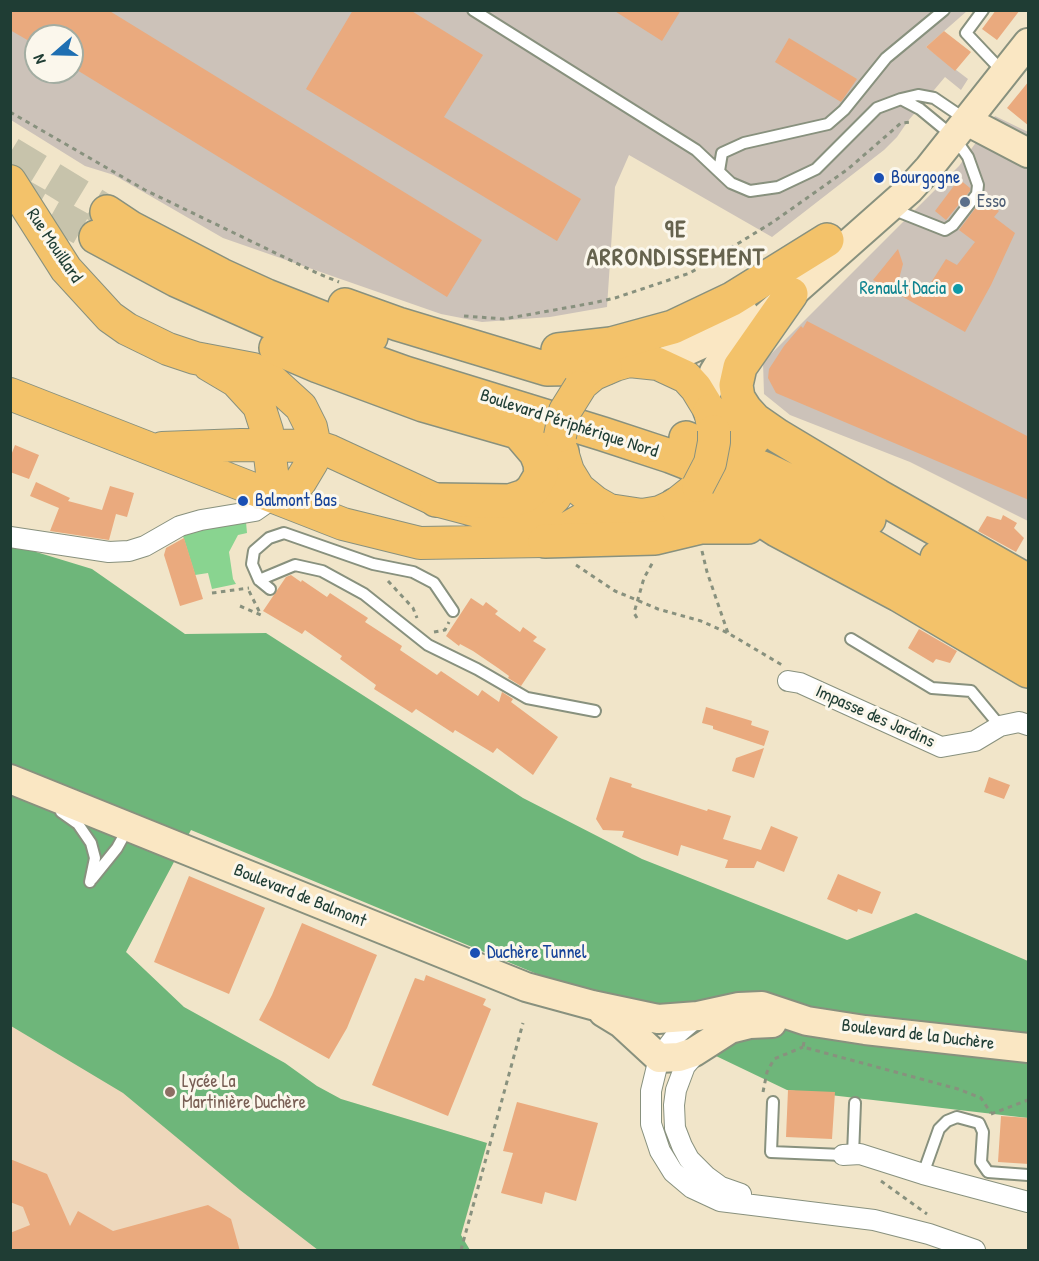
<!DOCTYPE html>
<meta charset="utf-8">
<style>
body{margin:0}
#map{position:relative;width:1039px;height:1261px;overflow:hidden;background:#f1e5c9;font-family:"Patrick Hand",sans-serif}
canvas{display:block}
.frame{position:absolute;inset:0;border:12px solid #1f3d34;pointer-events:none}
.north{position:absolute;left:24px;top:24px;width:60px;height:60px;box-sizing:border-box;background:#fbf7ec;border:2px solid #a3ada2;border-radius:50%;rotate:250deg;font-size:16px;font-weight:700;line-height:24px;text-align:center;color:#1f3d34}
.north::after{content:'';display:block;margin:auto;width:21px;height:27px;background:#1f6fb2;clip-path:polygon(50% 0,100% 100%,50% 72%,0 100%)}
</style>
<div id="map">
<canvas width="1039" height="1261"></canvas>
<div class="frame"></div>
<div class="north">N</div>
</div>
<script>
const g = document.querySelector('canvas').getContext('2d');
g.lineJoin = 'round';
function fill(path, color) { g.fillStyle = color; g.fill(path, 'evenodd'); }
const poly = rows => new Path2D(rows.map(r => 'M' + r).join(''));
function trace(path, color, width, dash) { g.strokeStyle = color; g.lineWidth = width; g.lineCap = dash ? 'butt' : 'round'; g.setLineDash(dash || []); g.stroke(path); }
function label(font, color, halo, rows, align = 'center') {
  g.font = font + ' "Patrick Hand",sans-serif'; g.lineWidth = 6; g.setLineDash([]); g.textBaseline = 'middle'; g.strokeStyle = halo; g.fillStyle = color; for (const [text, x, y, turn = 0] of rows) {
    g.save(); g.translate(x, y); g.rotate((+turn || 0) * Math.PI / 180); g.textAlign = isNaN(turn) ? turn : align; if (halo) g.strokeText(text, 0, 0); g.fillText(text, 0, 0); g.restore();
  }
}
const built = poly([
 [11,930,341,1099,487,1143,457,1250,11,1250]
]);
const industrial = poly([
 [10,11,967,11,926,47,968,79,961,90,945,77,908,121,897,137,884,150,772,237,629,155,615,187,607,307,550,317,482,322,441,314,223,238,114,175,85,166,11,120],
 [36,36,72,36,72,72,36,72],
 [995,116,1028,132,1028,521,910,462,790,415,764,394,763,362,959,166]
]);
const green = poly([
 [246,522,247,533,238,535,229,552,233,579,236,584,212,589,208,573,195,575,183,536,192,532]
]);
const forest = poly([
 [10,544,92,569,185,634,266,633,523,798,642,859,847,940,916,913,1028,961,1028,1118,787,1090,597,999,191,830,126,952,184,1007,285,1063,317,1086,341,1099,487,1143,461,1235,470,1250,318,1250,240,1190,123,1093,11,1026]
]);
const building = poly([
 [10,10,108,10,482,240,447,297,72,67,72,36,36,36,36,45,10,30],
 [353,10,410,10,483,55,444,117,581,199,557,241,306,89],
 [613,10,681,10,662,41],
 [996,10,1020,10,997,40,982,29],
 [944,31,971,52,955,71,926,47],
 [789,38,857,79,841,102,775,62],
 [1029,81,1029,126,1007,108],
 [959,179,970,188,970,191,946,220,935,211],
 [983,198,999,211,994,217,1015,233,991,285,965,332,873,280,898,249,903,264,899,279,925,292,946,259,957,265,975,242,959,230],
 [807,321,1029,437,1029,500,776,393,768,378,769,369,784,346,801,326,803,328],
 [15,445,39,455,29,479,10,472,10,458],
 [36,482,70,498,68,501,102,510,110,486,134,493,127,517,116,514,109,540,50,531,59,508,30,496],
 [1003,515,1017,523,1014,528,1024,538,1016,552,978,531,987,516,1001,520],
 [184,538,203,599,180,606,164,555,166,548],
 [291,575,301,582,302,580,327,597,330,593,368,618,365,622,402,646,400,650,437,675,441,671,478,696,482,690,499,702,502,692,513,699,511,702,558,737,533,775,497,748,493,753,455,730,453,733,416,709,412,713,374,689,376,685,340,659,342,656,305,630,302,634,263,611,286,577],
 [471,598,483,606,486,602,498,611,495,614,520,632,523,627,537,637,533,641,546,649,521,686,508,678,509,676,498,668,473,651,460,644,459,646,446,636],
 [919,629,957,651,950,663,936,659,933,663,908,648],
 [706,707,752,721,751,725,769,731,764,746,713,729,713,726,702,723],
 [764,748,754,778,732,771,736,758],
 [610,777,632,784,631,787,707,811,708,809,731,816,723,839,761,850,771,826,798,837,784,872,757,861,754,868,725,868,728,860,681,845,678,856,622,837,624,831,603,830,596,819],
 [989,777,1010,785,1004,799,984,792],
 [838,874,881,892,872,914,858,909,857,912,827,899],
 [189,876,265,908,229,994,154,962],
 [302,923,377,955,347,1028,329,1059,259,1020,272,995],
 [426,975,486,999,483,1005,491,1009,448,1116,372,1085,415,978,424,981],
 [788,1090,835,1092,832,1139,786,1137],
 [517,1102,598,1123,576,1201,545,1192,542,1204,501,1193,513,1153,503,1151],
 [1001,1116,1029,1118,1029,1164,998,1162],
 [10,1159,47,1174,70,1226,78,1211,113,1231,208,1205,231,1219,240,1251,10,1251,10,1233,30,1225,23,1207,10,1202]
]);
const highwayTunnel = poly([
 [10,153,107,212],
 [10,189,96,237]
]);
const path = poly([
 [10,112,145,190,319,274,339,282],
 [464,316,504,319,593,303,615,298,690,273,773,222,848,169,901,123,913,122],
 [702,551,707,572,728,633],
 [576,565,615,591,658,609,701,621,728,633,782,665],
 [388,581,413,608,417,618],
 [212,593,249,588],
 [240,606,261,615,249,591],
 [637,618,634,613,644,578,653,562],
 [434,632,445,630,449,622],
 [804,1042,803,1047,958,1089,981,1098,991,1113],
 [763,1092,767,1072,774,1059,803,1047],
 [991,1114,1028,1100],
 [881,1181,927,1214],
 [461,1250,523,1023]
]);
const lane = poly([
 [473,10,696,150,731,183,750,191,778,187,816,169,877,108,901,99,918,95,934,98,965,119],
 [983,10,966,33,1002,71],
 [719,171,722,153,744,143,828,124,844,110,886,58,944,10],
 [892,209,945,230,953,225,977,194,978,185,968,157,954,137,920,109,901,99],
 [259,580,295,565,322,571,364,594,428,645,477,669,527,698,595,711],
 [270,589,259,580,252,564,254,551,269,538,284,533,373,564,413,572,434,583,453,611],
 [851,639,932,688,971,691,1000,726],
 [61,812,78,824,91,843,95,858,90,882],
 [92,879,117,848,128,828],
 [773,1102,771,1152,843,1155],
 [853,1155,855,1103],
 [923,1174,939,1129,947,1121,957,1117,979,1123,983,1132,981,1162,988,1172,1028,1175]
]);
const street = poly([
 [10,537,109,552,129,551,145,546,180,526,201,520,255,511,275,497],
 [788,681,800,683,941,747,975,741,1000,726,1019,722,1028,725],
 [699,1018,698,1016,678,1033,659,1058,651,1091,651,1124,660,1151,673,1172,692,1188,720,1201,874,1220,929,1234,975,1250],
 [699,1050,685,1066,676,1090,674,1105,675,1128,682,1146,689,1159,706,1176,721,1187,741,1194],
 [843,1155,860,1154,923,1174,1028,1202]
]);
const secondary = poly([
 [967,121,1028,153],
 [658,364,700,345,744,313],
 [704,400,714,372,727,351,909,190,929,168,1028,43],
 [10,779,526,987,592,1005,658,1019,698,1016,739,1007,762,1006,807,1021,865,1030,1028,1048],
 [603,1012,621,1023,659,1058,679,1057,694,1052,730,1029,750,1024,772,1023]
]);
const primary = poly([
 [10,181,66,269,110,317,127,329,168,349,195,358,253,369,267,376,301,407,311,427,315,446,312,462,300,482,275,497],
 [209,365,236,381,259,406,267,431,275,497],
 [582,384,594,374,615,365,629,361,658,364,686,377,696,388,710,411,714,431],
 [10,394,343,524,420,543,545,541,590,515,609,510],
 [162,448,241,445,315,446,330,451,436,500,504,518,527,517,543,509,555,497,568,471],
 [563,455,568,471,579,489,595,502,609,510,642,515,660,512,675,505,695,489]
]);
const highway = poly([
 [107,212,131,228,221,275,267,296,371,337],
 [96,237,176,280,304,337,405,373,603,434,670,456,739,483,828,524,873,547,1028,639],
 [791,294,740,367,736,385,738,398,745,409,755,420,778,436,878,496,1028,581],
 [345,305,398,324,547,369,605,368],
 [276,348,318,366,423,405,531,436,548,442,562,452],
 [558,350,611,344,673,327,732,299,827,240],
 [710,411,732,429,753,440],
 [686,438,765,469,869,519],
 [436,500,510,501,525,496,532,490,541,475,540,463,536,453,519,433],
 [675,505,710,503,746,510,777,530,899,595,1028,671],
 [545,541,655,538,701,527,748,527],
 [937,558,1028,612]
]);
const primaryBridge = poly([
 [560,436,565,411,580,387],
 [698,486,710,463,714,442,714,431]
]);
const markers = [
 [879,178,6,"#1a4fb4"],
 [965,202,6,"#5c6f8a"],
 [958,289,6,"#0f9aa8"],
 [243,501,6,"#1a4fb4"],
 [475,953,6,"#1a4fb4"],
 [170,1092,6,"#8d6e63"]
];
const transitNames = [
 ["Bourgogne",891,178],
 ["Balmont Bas",255,501],
 ["Duchère Tunnel",487,953]
];
const serviceNames = [
 ["Esso",977,202]
];
const streetNames = [
 ["Rue Mouillard",54,246,56],
 ["Boulevard Périphérique Nord",569,424,18],
 ["Impasse des Jardins",875,717,24],
 ["Boulevard de Balmont",300,896,22],
 ["Boulevard de la Duchère",918,1035,7]
];
const cultureNames = [
 ["Renault Dacia",946,289]
];
const educationNames = [
 ["Lycée La",182,1082],
 ["Martinière Duchère",182,1103]
];
const districtNames = [
 ["9E",676,231],
 ["ARRONDISSEMENT",676,259]
];
fill(built, '#eed7bb');
fill(industrial, '#ccc2b9');
fill(green, '#89d490');
fill(forest, '#6eb67a');
fill(building, '#eaaa7e');
trace(highwayTunnel, '#c7c3ab', 33, [33, 16]);
trace(lane, '#88917e', 14);
trace(street, '#88917e', 22);
trace(secondary, '#88917e', 32);
trace(primary, '#88917e', 34);
trace(highway, '#88917e', 36);
trace(path, '#88917e', 3, [4.5, 4.5]);
trace(lane, '#fff', 10);
trace(street, '#fff', 20);
trace(secondary, '#fae7c3', 28);
trace(primary, '#f3c26a', 32);
trace(highway, '#f3c26a', 33);
trace(primaryBridge, '#88917e', 34, []);
trace(primaryBridge, '#f3c26a', 32);
for (const [x, y, r, color] of markers) { const dot = new Path2D(); dot.arc(x, y, r, 0, 2 * Math.PI); g.fillStyle = color; g.fill(dot); trace(dot, '#fbf7ec', 2); }
label('18px', '#164399', '#fbf7ec', transitNames, 'left');
label('18px', '#4e5e75', '#fbf7ec', serviceNames, 'left');
label('18px', '#1f3d34', '#fbf7ec', streetNames);
label('18px', '#0d838f', '#fbf7ec', cultureNames, 'right');
label('18px', '#785e54', '#fbf7ec', educationNames, 'left');
g.letterSpacing = '1.5px';
label('bold 24px', '#66634e', '#fbf7ec', districtNames);
g.letterSpacing = '0px';
</script>
